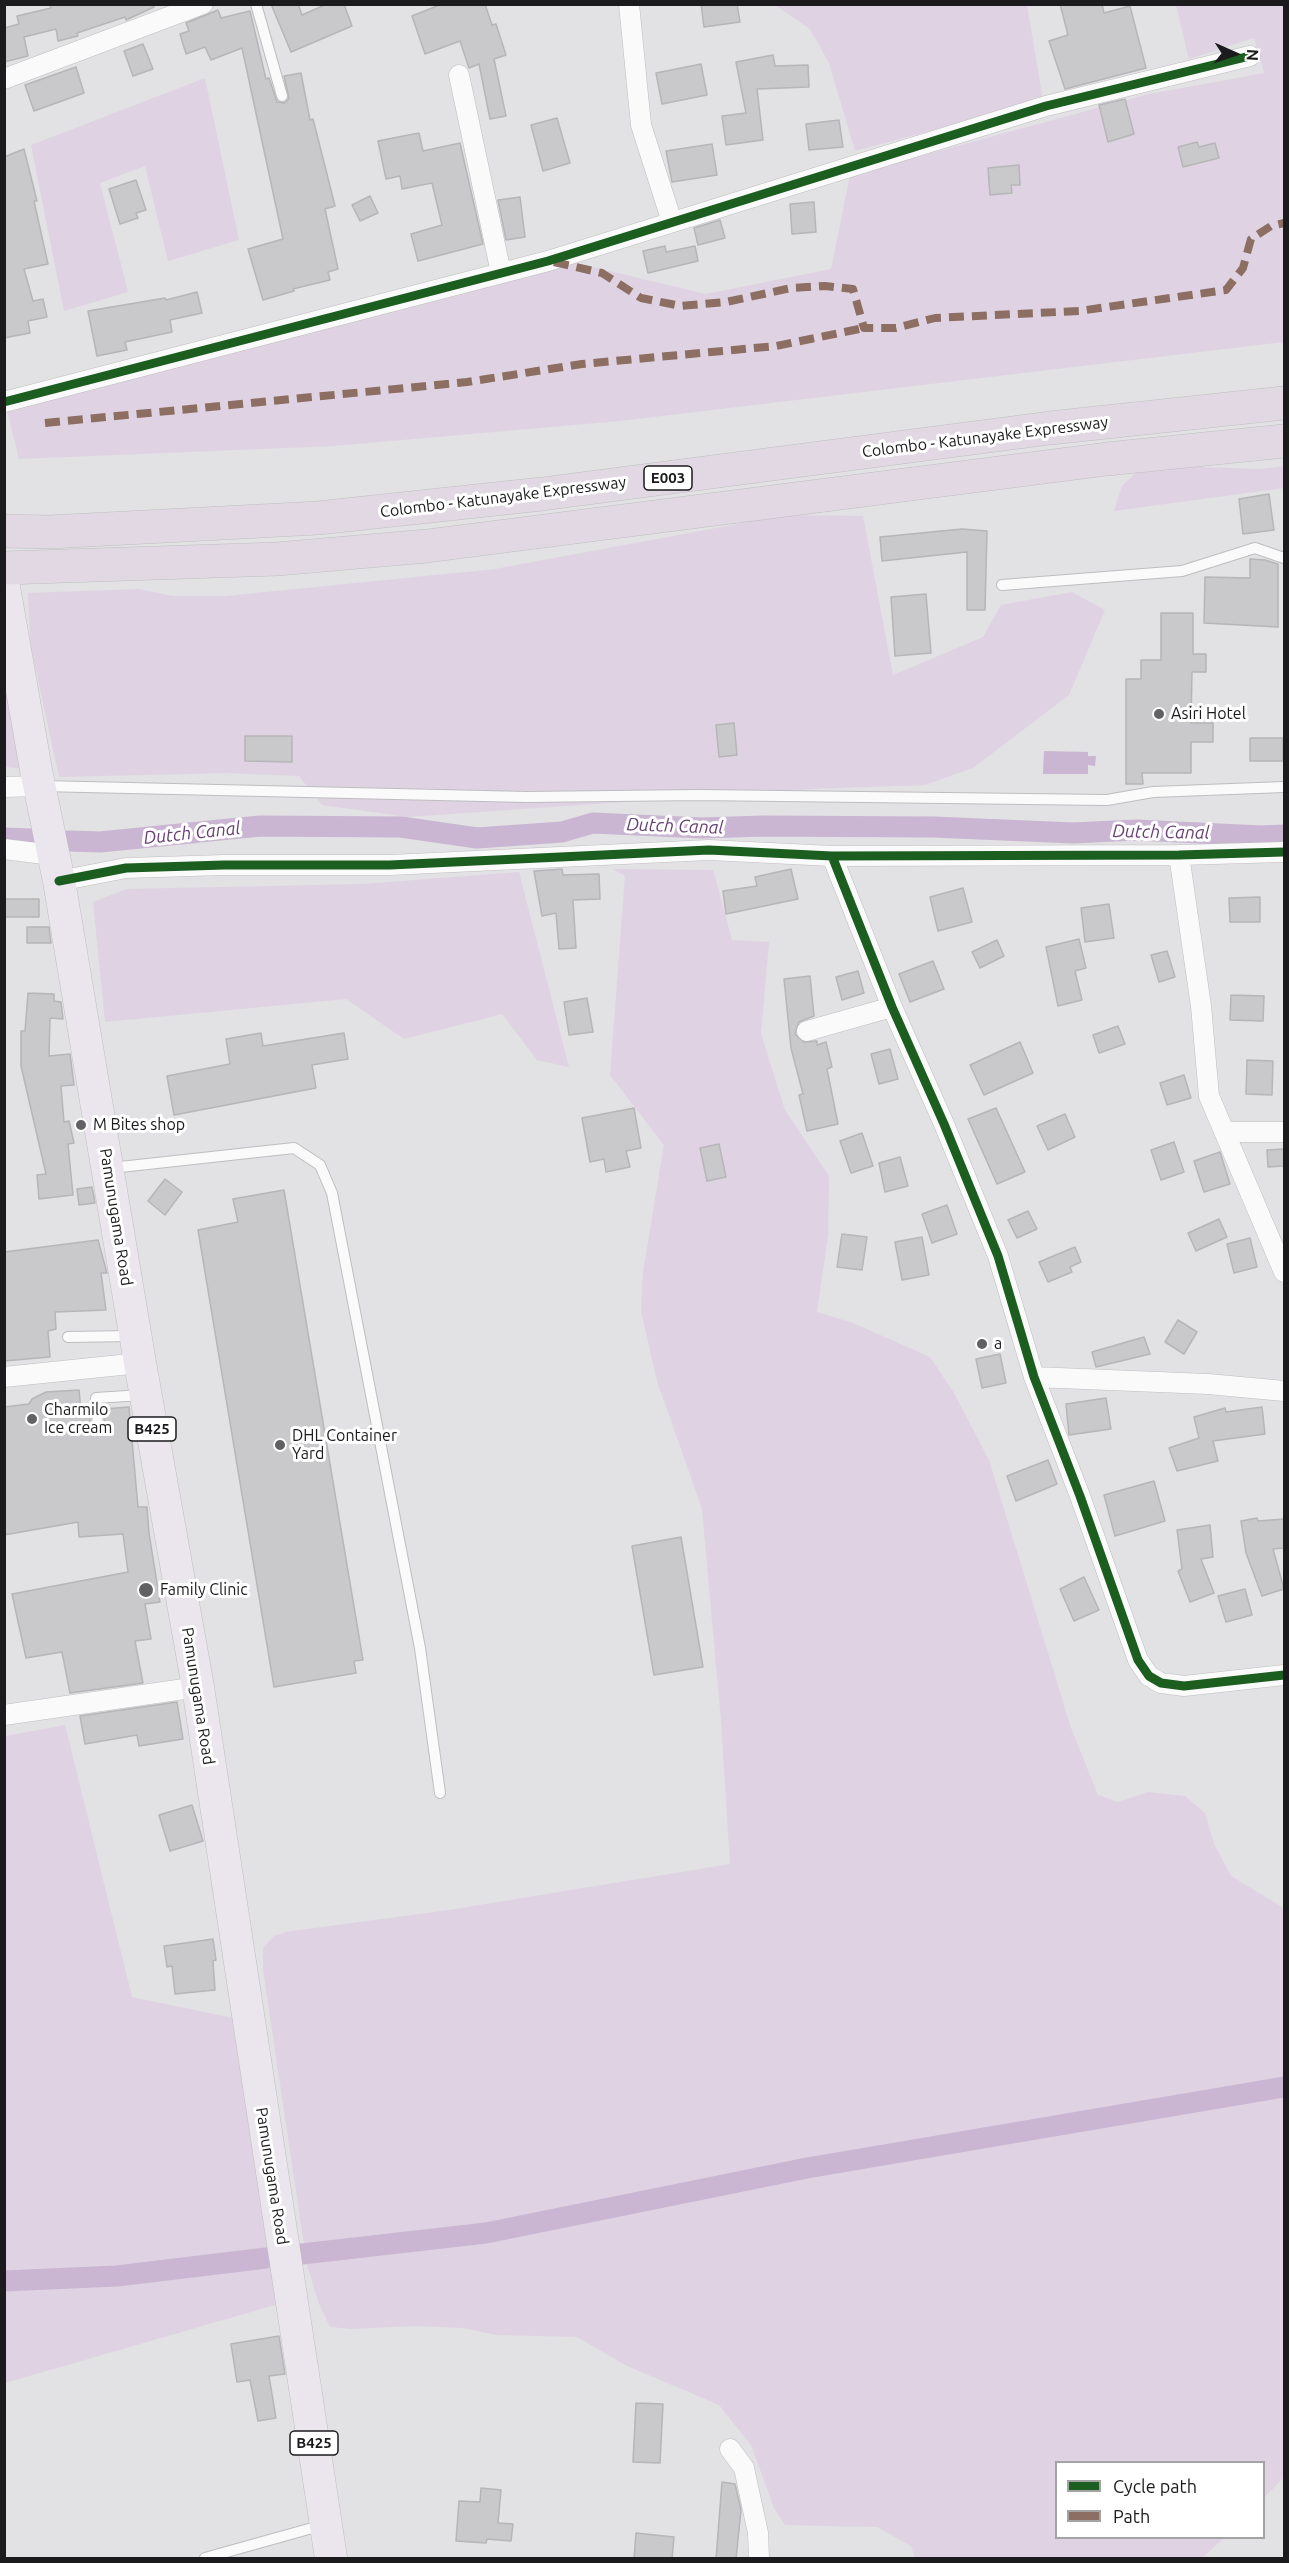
<!DOCTYPE html>
<style>
body{margin:0}
#map{position:relative;width:1289px;height:2563px;overflow:hidden;background:#e2e1e3;font-family:Ubuntu,sans-serif}
canvas{display:block}
.frame{position:absolute;inset:0;border:6px solid #1b1a1c;pointer-events:none}
.legend{position:absolute;left:1055px;top:2461px;width:210px;height:78px;box-sizing:border-box;background:#fff;border:2px solid #a4a3a4;margin:0;padding:8px 10px;list-style:none;font-size:18px;color:#1b1a1c}
.legend li{display:flex;align-items:center;gap:12px;height:30px}
.legend b{width:30px;border:2px solid #a4a3a4}
.north{position:absolute;left:1205px;top:24px;width:60px;height:60px;-webkit-text-stroke:4px #fff;paint-order:stroke;rotate:93deg;font-size:16px;font-weight:700;line-height:24px;text-align:center;color:#1b1a1c}
.north::after{content:'';display:block;margin:auto;width:21px;height:27px;background:#1b1a1c;clip-path:polygon(50% 0,100% 100%,50% 72%,0 100%)}
</style>
<div id="map">
<canvas width="1289" height="2563"></canvas>
<div class="frame"></div>
<ul class="legend">
<li><b style="height:8px;background:#1b5e20"></b>Cycle path</li>
<li><b style="height:8px;background:#8d6e63"></b>Path</li>
</ul>
<div class="north">N</div>
</div>
<script>
const g = document.querySelector('canvas').getContext('2d');
g.lineJoin = 'round';
function fill(path, color) { g.fillStyle = color; g.fill(path, 'evenodd'); }
const poly = rows => new Path2D(rows.map(r => 'M' + r).join(''));
function trace(path, color, width, dash) { g.strokeStyle = color; g.lineWidth = width; g.lineCap = dash ? 'butt' : 'round'; g.setLineDash(dash || []); g.stroke(path); }
function label(font, color, halo, rows, align = 'center') {
  g.font = font + ' Ubuntu,sans-serif'; g.lineWidth = 6; g.setLineDash([]); g.textBaseline = 'middle'; g.strokeStyle = halo; g.fillStyle = color; for (const [text, x, y, turn = 0] of rows) {
    g.save(); g.translate(x, y); g.rotate((+turn || 0) * Math.PI / 180); g.textAlign = isNaN(turn) ? turn : align; if (halo) g.strokeText(text, 0, 0); g.fillText(text, 0, 0); g.restore();
  }
}
const green = poly([
 [775,5,1027,5,1043,100,855,151,829,63,810,29],
 [1176,5,1284,5,1284,342,620,421,334,446,19,459,7,410,563,260,706,294,831,269,850,175,1149,94,1264,73,1254,38,1189,59],
 [205,78,239,240,168,261,145,166,100,183,128,292,64,311,31,145],
 [1144,465,1260,469,1284,466,1284,488,1114,511,1122,486],
 [786,515,863,516,893,675,983,637,1001,605,1072,592,1105,610,1069,695,973,768,925,785,811,789,408,817,322,805,299,776,226,773,59,777,30,643,28,593,138,589,173,596,226,596,495,569],
 [5,669,36,770,5,767],
 [613,869,713,870,732,940,769,942,761,1034,785,1110,829,1176,828,1236,817,1312,853,1323,930,1357,954,1393,989,1460,1071,1728,1098,1795,1118,1802,1148,1792,1185,1796,1205,1813,1214,1844,1231,1876,1284,1908,1284,2477,1264,2498,1264,2462,1056,2462,1056,2538,1224,2538,1202,2558,915,2558,911,2546,877,2527,785,2525,774,2508,751,2445,719,2405,625,2365,577,2337,496,2335,463,2328,414,2326,352,2329,330,2327,319,2304,307,2265,263,1970,263,1948,274,1936,285,1932,449,1910,730,1864,721,1721,702,1509,657,1381,641,1311,643,1272,664,1145,610,1075,625,876],
 [519,872,569,1067,537,1060,502,1014,404,1039,346,999,105,1022,93,902,127,889,362,884],
 [65,1725,132,1997,233,2018,282,2303,5,2383,5,1736]
]);
const water = poly([
 [1044,751,1088,752,1088,756,1096,756,1095,766,1088,765,1088,774,1043,774]
]);
const canal = poly([
 [4,838,32,839],
 [69,841,100,842,260,826,401,827,477,838,562,832,593,823,702,828,764,826,933,827,1073,833,1136,830,1261,836,1284,835],
 [302,2254,486,2233,807,2168,1284,2087],
 [4,2281,117,2276,266,2258]
]);
const building = poly([
 [50,4,154,4,154,7,126,20,125,17,77,33,78,36,58,41,56,29,24,37,28,56,4,62,4,28,19,24,17,16,51,8,50,4],
 [271,4,298,4,302,15,327,4,344,4,352,26,291,52,271,4],
 [442,4,485,4,492,25,496,24,506,55,494,59,506,116,490,119,479,64,469,68,460,41,425,54,412,16,442,4],
 [701,4,737,4,740,22,704,27,701,4],
 [1060,4,1102,4,1104,13,1130,6,1146,68,1065,89,1049,41,1068,35,1060,4],
 [218,10,221,18,250,11,266,79,269,78,277,102,285,103,289,98,284,76,301,73,310,120,313,119,335,206,325,209,338,269,328,272,330,280,293,289,294,291,263,300,248,249,283,239,242,48,211,60,205,47,186,54,180,34,189,31,186,23,218,10],
 [143,44,153,69,133,76,124,51,143,44],
 [773,55,775,66,808,65,809,87,757,89,763,140,726,145,722,116,746,113,736,62,773,55],
 [701,64,707,95,662,104,656,73,701,64],
 [76,67,84,93,34,111,25,85,76,67],
 [1125,99,1134,134,1108,142,1099,105,1125,99],
 [557,118,570,163,543,171,531,125,557,118],
 [839,120,843,147,809,150,806,124,839,120],
 [419,133,423,151,460,143,483,244,418,261,411,234,442,225,432,183,402,189,400,176,386,179,378,141,419,133],
 [1197,142,1199,147,1215,143,1219,158,1183,167,1178,147,1197,142],
 [712,144,717,175,672,182,666,151,712,144],
 [24,149,37,201,34,201,48,264,24,269,33,301,43,299,47,317,28,321,30,333,4,338,4,157,24,149],
 [1019,165,1020,185,1011,185,1012,193,990,195,988,168,1019,165],
 [136,180,146,210,136,213,138,218,120,224,109,189,136,180],
 [370,196,378,213,360,221,352,205,370,196],
 [520,197,525,237,506,240,498,200,520,197],
 [814,202,816,232,792,234,790,204,814,202],
 [720,220,725,238,698,245,694,228,720,220],
 [665,246,666,252,695,246,698,261,648,273,643,251,665,246],
 [197,292,202,313,170,320,172,332,125,342,127,350,97,356,88,311,165,298,166,300,197,292],
 [1269,494,1274,530,1243,534,1239,499,1269,494],
 [962,529,987,531,985,610,967,610,967,552,882,561,880,537,962,529],
 [1250,559,1265,560,1278,564,1278,627,1204,623,1205,577,1250,578,1250,559],
 [926,594,931,653,895,656,891,597,926,594],
 [1161,613,1193,613,1193,654,1206,654,1206,672,1192,672,1191,723,1213,723,1213,742,1191,742,1191,773,1142,773,1143,784,1126,784,1126,679,1141,679,1141,660,1161,660,1161,613],
 [734,723,737,755,719,757,716,725,734,723],
 [245,736,292,736,292,762,245,761,245,736],
 [1250,738,1283,738,1283,761,1250,761,1250,738],
 [562,869,563,875,599,874,600,899,573,900,576,948,559,949,556,913,542,916,534,871,562,869],
 [791,869,798,899,726,914,723,891,757,886,755,877,791,869],
 [963,888,972,922,938,931,930,897,963,888],
 [1260,897,1260,922,1230,922,1229,898,1260,897],
 [4,899,39,899,39,917,4,917,4,899],
 [1109,904,1114,938,1085,942,1081,908,1109,904],
 [27,927,49,927,51,943,27,943,27,927],
 [1079,939,1086,968,1075,971,1082,1000,1058,1006,1046,947,1079,939],
 [997,940,1004,956,980,968,972,952,997,940],
 [1167,951,1175,977,1159,982,1151,955,1167,951],
 [933,961,944,989,910,1002,899,974,933,961],
 [858,971,864,993,842,1000,836,977,858,971],
 [810,976,814,1016,799,1022,795,1034,804,1042,817,1041,817,1045,826,1042,832,1067,827,1069,838,1124,807,1131,799,1095,803,1094,791,1048,784,979,810,976],
 [28,993,54,994,54,1001,61,1002,63,1019,50,1018,49,1056,70,1054,74,1085,61,1086,64,1122,69,1121,74,1143,68,1144,73,1195,39,1199,37,1175,46,1174,21,1066,21,1031,25,1031,28,993],
 [1231,995,1264,996,1263,1021,1230,1020,1231,995],
 [587,998,593,1032,569,1035,564,1002,587,998],
 [1118,1026,1125,1044,1099,1053,1093,1035,1118,1026],
 [261,1033,263,1046,344,1033,348,1059,312,1065,316,1088,174,1115,167,1076,230,1064,226,1039,261,1033],
 [1020,1042,1033,1073,984,1095,970,1065,1020,1042],
 [890,1049,898,1079,879,1084,871,1054,890,1049],
 [1247,1060,1273,1061,1272,1095,1246,1094,1247,1060],
 [1184,1075,1191,1098,1167,1105,1160,1083,1184,1075],
 [634,1108,641,1148,626,1151,630,1167,606,1172,604,1159,590,1162,582,1118,634,1108],
 [996,1108,1025,1172,997,1184,968,1119,996,1108],
 [1065,1114,1075,1137,1048,1150,1037,1126,1065,1114],
 [862,1133,873,1166,851,1173,840,1141,862,1133],
 [1174,1142,1184,1172,1161,1180,1151,1150,1174,1142],
 [719,1144,726,1177,707,1181,700,1148,719,1144],
 [1284,1149,1284,1166,1268,1167,1267,1150,1284,1149],
 [1220,1152,1230,1184,1204,1192,1194,1161,1220,1152],
 [900,1157,908,1186,885,1192,879,1163,900,1157],
 [165,1179,182,1192,165,1215,148,1201,165,1179],
 [92,1187,95,1203,79,1205,77,1189,92,1187],
 [284,1190,363,1660,354,1661,356,1673,274,1687,198,1230,238,1222,233,1199,284,1190],
 [947,1205,957,1234,932,1243,922,1214,947,1205],
 [1028,1211,1037,1229,1017,1238,1008,1220,1028,1211],
 [1219,1219,1227,1237,1196,1251,1188,1233,1219,1219],
 [842,1234,867,1237,862,1270,837,1267,842,1234],
 [922,1237,929,1275,902,1280,895,1242,922,1237],
 [1250,1238,1257,1267,1234,1273,1227,1244,1250,1238],
 [98,1240,107,1273,101,1273,106,1310,55,1312,56,1329,48,1331,50,1357,4,1361,4,1252,98,1240],
 [1075,1247,1081,1262,1070,1267,1072,1272,1048,1282,1039,1262,1075,1247],
 [1178,1320,1197,1332,1184,1354,1165,1342,1178,1320],
 [1144,1337,1150,1354,1096,1367,1092,1352,1144,1337],
 [1000,1354,1006,1383,982,1388,976,1359,1000,1354],
 [79,1390,81,1411,89,1410,91,1429,95,1435,102,1434,105,1431,104,1409,129,1407,138,1507,147,1507,149,1533,160,1602,145,1604,151,1639,135,1641,143,1683,70,1693,62,1652,26,1658,12,1594,128,1572,123,1534,79,1537,78,1522,4,1535,4,1407,29,1404,32,1399,46,1392,79,1390],
 [1106,1398,1111,1429,1069,1435,1066,1404,1106,1398],
 [1262,1407,1265,1434,1213,1441,1218,1461,1177,1471,1169,1448,1199,1438,1194,1417,1225,1408,1226,1412,1262,1407],
 [1048,1460,1057,1484,1016,1501,1007,1476,1048,1460],
 [1154,1481,1165,1521,1115,1536,1104,1495,1154,1481],
 [1257,1518,1258,1521,1284,1519,1284,1548,1273,1549,1284,1589,1262,1596,1246,1553,1241,1521,1257,1518],
 [1210,1525,1213,1557,1201,1559,1214,1593,1190,1602,1178,1571,1182,1569,1177,1530,1210,1525],
 [681,1537,703,1667,654,1675,632,1546,681,1537],
 [1084,1577,1099,1610,1074,1621,1060,1589,1084,1577],
 [1245,1589,1252,1615,1226,1622,1218,1596,1245,1589],
 [177,1702,183,1739,139,1746,137,1735,85,1744,80,1716,177,1702],
 [192,1805,203,1841,170,1851,159,1815,192,1805],
 [213,1939,216,1960,213,1961,215,1990,175,1994,172,1966,167,1967,164,1946,213,1939],
 [279,2336,285,2374,269,2376,276,2418,258,2421,250,2380,237,2382,231,2344,279,2336],
 [636,2403,663,2404,660,2463,633,2462,636,2403],
 [722,2482,735,2484,741,2510,736,2559,716,2559,722,2482],
 [481,2488,501,2490,498,2523,513,2524,511,2541,487,2539,486,2543,456,2541,459,2501,480,2502,481,2488],
 [636,2533,674,2537,672,2559,634,2559,636,2533]
]);
const lane = poly([
 [256,4,282,96],
 [1002,585,1182,571,1255,548,1284,558],
 [41,786,527,797,699,795,1107,800,1153,792,1284,787],
 [111,1168,294,1148,320,1165,332,1193,420,1648,440,1793],
 [68,1337,132,1336],
 [98,1428,96,1398,142,1395],
 [205,2558,323,2525]
]);
const street = poly([
 [629,4,641,125,672,222],
 [459,75,501,273],
 [4,79,203,4],
 [4,402,548,261,1046,106,1250,56],
 [4,787,40,786],
 [4,849,53,855],
 [1179,855,1201,1006,1209,1096,1284,1272],
 [832,856,892,1007,944,1124,998,1256,1034,1377,1080,1496,1138,1660,1149,1676,1161,1683,1184,1686,1284,1675],
 [59,881,126,868,224,865,390,865,709,850,832,856,1179,855,1284,852],
 [807,1031,892,1007],
 [1224,1132,1284,1132],
 [4,1377,140,1363],
 [1034,1377,1208,1384,1284,1391],
 [4,1715,198,1687],
 [730,2449,744,2468,758,2533,759,2558]
]);
const primary = poly([
 [4,587,36,770,59,881,140,1363,198,1687,331,2558]
]);
const highway = poly([
 [4,531,49,532,318,518,542,494,1050,428,1284,403],
 [4,568,277,559,427,546,1107,459,1284,441]
]);
const quiet = poly([
 [554,262,602,273,641,298,681,306,726,302,791,288,825,286,853,289,864,328,896,328,935,318,1079,311,1226,290,1243,268,1251,239,1271,226,1284,223],
 [45,423,467,382,582,364,776,346,864,328]
]);
const cycleway = poly([
 [4,402,548,261,1046,106,1250,56],
 [832,856,892,1007,944,1124,998,1256,1034,1377,1080,1496,1138,1660,1149,1676,1161,1683,1184,1686,1284,1675],
 [59,881,126,868,224,865,390,865,709,850,832,856,1179,855,1284,852]
]);
const markers = [
 [1159,714,6,"#616062"],
 [81,1125,6,"#616062"],
 [982,1344,6,"#616062"],
 [32,1419,6,"#616062"],
 [280,1445,6,"#616062"],
 [146,1590,8,"#616062"]
];
const shields = [
 [668,478,48],
 [152,1429,48],
 [314,2443,48]
];
const shieldNames = [
 ["E003",668,478],
 ["B425",152,1429],
 ["B425",314,2443]
];
const streetNames = [
 ["Colombo - Katunayake Expressway",985,437,-7],
 ["Colombo - Katunayake Expressway",503,497,-7],
 ["Pamunugama Road",116,1217,81],
 ["Pamunugama Road",198,1696,81],
 ["Pamunugama Road",272,2176,81]
];
const poiNames = [
 ["Asiri Hotel",1171,714],
 ["M Bites shop",93,1125],
 ["a",994,1344],
 ["Charmilo",44,1410],
 ["Ice cream",44,1428],
 ["DHL Container",292,1436],
 ["Yard",292,1454],
 ["Family Clinic",160,1590]
];
const waterNames = [
 ["Dutch Canal",675,826,2],
 ["Dutch Canal",1161,832,1],
 ["Dutch Canal",192,833,-6]
];
fill(green, '#dfd3e3');
fill(water, '#cab5d2');
trace(canal, '#cab5d2', 21);
fill(building, '#c9c8ca');
trace(building, '#b6b5b7', 1.5);
trace(lane, '#bebdbf', 12);
trace(street, '#bebdbf', 21);
trace(primary, '#bebebf', 33);
trace(highway, '#bebebf', 34);
trace(lane, '#fbfafb', 10);
trace(street, '#fbfafb', 20);
trace(primary, '#ebe6ed', 32);
trace(highway, '#e1d8e4', 33);
trace(quiet, '#8d6e63', 8, [15, 8]);
trace(cycleway, '#1b5e20', 9);
for (const [x, y, r, color] of markers) { const dot = new Path2D(); dot.arc(x, y, r, 0, 2 * Math.PI); g.fillStyle = color; g.fill(dot); trace(dot, '#fff', 2); }
for (const [x, y, w] of shields) { const box = new Path2D(); box.roundRect(x - w / 2, y - 12, w, 24, 4.5); g.fillStyle = '#fff'; g.fill(box); trace(box, '#1b1a1c', 1.5); }
label('bold 15px', '#1b1a1c', null, shieldNames);
label('16px', '#1b1a1c', '#fff', streetNames);
label('16px', '#1b1a1c', '#fff', poiNames, 'left');
label('italic 18px', '#684075', '#fff', waterNames);
</script>
